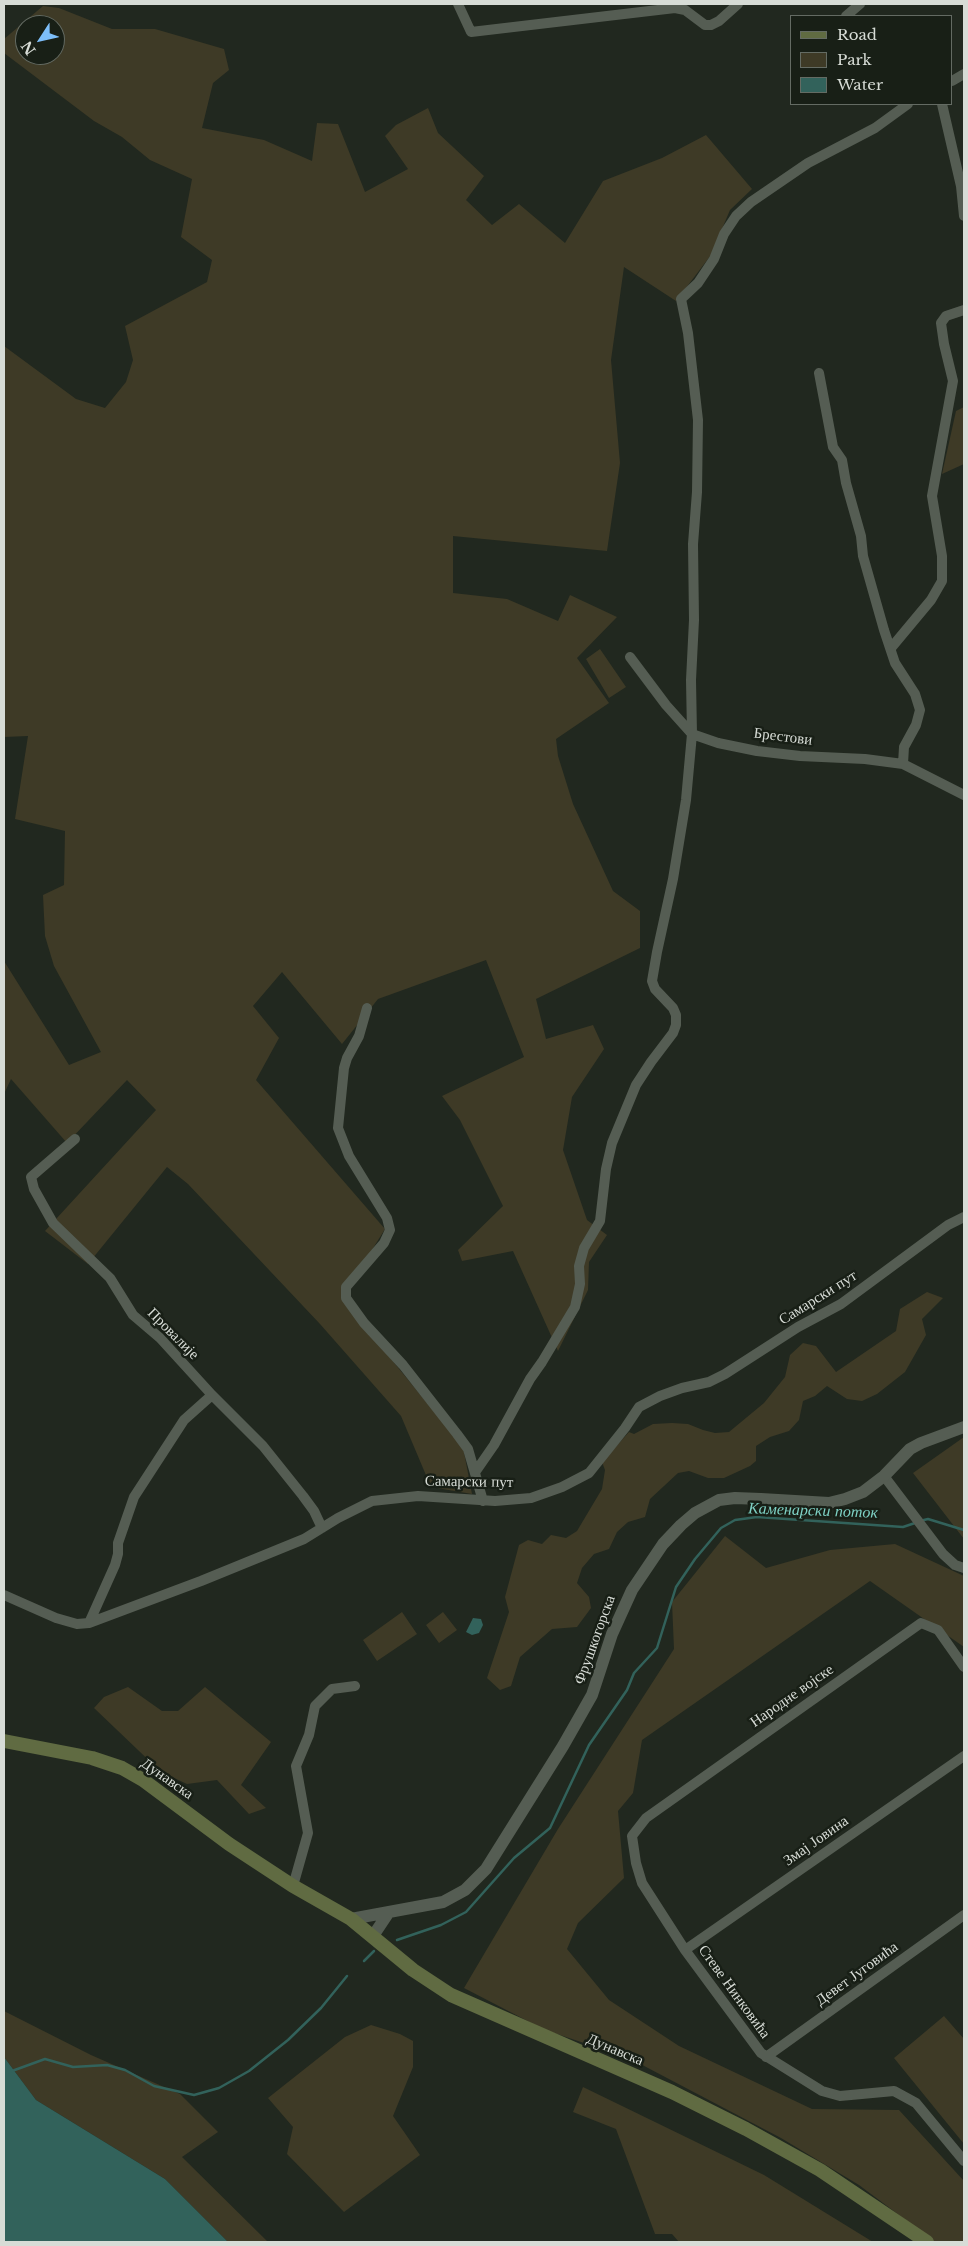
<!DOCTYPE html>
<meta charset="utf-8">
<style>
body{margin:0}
#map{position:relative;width:968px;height:2246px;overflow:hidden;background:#21281f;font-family:"Libre Baskerville",serif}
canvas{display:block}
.frame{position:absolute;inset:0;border:5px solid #d7dcd6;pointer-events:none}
.legend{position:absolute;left:790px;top:15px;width:162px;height:90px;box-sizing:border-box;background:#181f16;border:1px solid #646b63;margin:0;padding:6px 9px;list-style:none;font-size:15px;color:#d7dcd6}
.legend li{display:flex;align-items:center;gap:10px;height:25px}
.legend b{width:25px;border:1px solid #646b63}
.north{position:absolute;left:15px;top:15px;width:50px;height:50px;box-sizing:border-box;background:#181f16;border:1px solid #646b63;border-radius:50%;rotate:235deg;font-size:14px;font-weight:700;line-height:20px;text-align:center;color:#d7dcd6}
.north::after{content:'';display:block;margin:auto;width:18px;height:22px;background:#7dbef9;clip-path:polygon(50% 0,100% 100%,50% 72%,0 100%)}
</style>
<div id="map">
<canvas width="968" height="2246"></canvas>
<div class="frame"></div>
<ul class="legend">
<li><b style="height:6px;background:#606b42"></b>Road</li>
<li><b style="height:14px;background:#3e3a26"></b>Park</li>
<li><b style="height:14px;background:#32625b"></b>Water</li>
</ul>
<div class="north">N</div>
</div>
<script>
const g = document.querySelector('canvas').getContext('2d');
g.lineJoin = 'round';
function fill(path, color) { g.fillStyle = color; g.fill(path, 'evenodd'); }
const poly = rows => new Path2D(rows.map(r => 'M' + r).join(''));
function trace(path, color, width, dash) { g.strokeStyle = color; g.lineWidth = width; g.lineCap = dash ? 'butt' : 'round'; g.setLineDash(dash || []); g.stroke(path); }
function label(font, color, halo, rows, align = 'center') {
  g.font = font + ' "Libre Baskerville",serif'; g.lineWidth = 5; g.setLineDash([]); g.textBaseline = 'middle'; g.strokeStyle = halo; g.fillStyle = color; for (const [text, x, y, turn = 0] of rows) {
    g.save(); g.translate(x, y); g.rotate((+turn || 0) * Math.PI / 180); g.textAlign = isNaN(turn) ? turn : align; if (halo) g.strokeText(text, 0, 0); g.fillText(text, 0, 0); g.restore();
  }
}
const green = poly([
 [43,6,59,8,112,29,155,29,224,49,229,70,213,83,202,128,264,140,312,161,317,123,338,124,365,192,408,169,385,136,396,125,428,108,438,133,484,176,466,200,492,225,519,204,565,243,603,181,662,158,706,135,752,189,730,210,711,255,676,301,624,267,611,360,620,463,607,551,453,536,453,593,507,599,558,621,570,595,617,617,577,658,609,703,556,739,558,756,573,804,613,891,640,911,640,948,536,999,546,1039,593,1025,604,1049,572,1097,563,1150,587,1220,607,1235,589,1262,588,1290,558,1351,513,1251,462,1261,458,1250,503,1206,460,1120,442,1096,524,1057,486,960,378,999,342,1044,282,972,253,1006,279,1038,256,1080,385,1229,347,1290,360,1321,463,1447,472,1494,431,1487,401,1416,320,1324,188,1184,167,1167,88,1264,45,1231,156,1110,127,1080,67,1143,11,1079,4,1094,4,961,69,1065,101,1052,54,966,45,936,43,895,64,885,65,831,15,819,28,736,4,737,4,346,76,399,105,408,126,382,133,360,125,326,207,282,212,260,181,237,192,179,150,160,122,137,94,121,4,53,4,39],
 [25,25,55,25,55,55,25,55],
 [964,407,964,464,942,474,956,411],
 [600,649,626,687,609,698,586,659],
 [927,1292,943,1298,922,1319,926,1335,905,1372,877,1394,862,1401,847,1399,827,1386,815,1396,803,1401,799,1420,789,1431,770,1437,756,1446,756,1461,750,1466,724,1478,708,1478,689,1471,678,1473,650,1499,645,1517,628,1522,617,1532,609,1549,594,1554,582,1568,577,1583,589,1597,591,1608,577,1627,552,1629,520,1657,511,1686,500,1690,487,1678,509,1612,505,1597,519,1545,528,1540,542,1544,551,1535,566,1538,577,1531,602,1489,605,1470,602,1462,629,1432,634,1434,653,1424,672,1423,688,1424,703,1430,715,1433,729,1432,764,1403,785,1377,790,1355,803,1343,816,1346,836,1372,896,1331,900,1309],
 [964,1437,964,1539,913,1473],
 [725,1536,766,1568,830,1550,895,1544,964,1576,964,1647,870,1581,642,1740,633,1793,618,1811,624,1878,578,1923,567,1949,609,2000,679,2046,812,2109,899,2110,964,2181,964,2242,935,2242,859,2185,781,2138,629,2058,545,2030,464,1988,558,1829,674,1649,672,1602],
 [402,1612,417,1634,377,1661,363,1640],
 [443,1612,457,1630,439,1643,426,1625],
 [128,1687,162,1711,178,1711,205,1687,271,1742,241,1785,266,1808,249,1814,217,1780,187,1784,161,1772,94,1708,104,1697],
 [4,2011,91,2055,180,2094,218,2132,182,2157,268,2242,228,2242,165,2179,36,2100,4,2057],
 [944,2016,964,2039,964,2144,894,2058],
 [371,2025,400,2034,413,2041,413,2067,393,2116,420,2155,344,2212,287,2154,293,2127,268,2098,345,2037],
 [583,2087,764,2175,873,2242,679,2242,672,2234,655,2234,616,2129,573,2112]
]);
const water = poly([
 [473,1618,481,1619,483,1625,479,1633,472,1635,466,1632],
 [4,2057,36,2100,165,2179,228,2242,4,2242]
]);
const stream = poly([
 [920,1521,928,1519,964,1530],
 [397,1940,441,1925,466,1912,514,1858,550,1828,589,1745,627,1690,634,1673,657,1648,676,1587,695,1559,721,1528,735,1520,757,1517,903,1527,915,1523],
 [364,1961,374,1951],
 [12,2071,45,2059,73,2067,107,2065,125,2070,154,2086,194,2095,219,2088,249,2071,288,2040,321,2008,347,1976]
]);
const minor = poly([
 [458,4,471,32,675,8,685,10,705,25,711,25,719,21,738,4],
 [846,16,860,4],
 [952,81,964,74],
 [942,104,961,186,964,216],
 [819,373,833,447,842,460,846,483,861,536,863,556,884,630,895,663,915,694,920,710,916,725,904,747,903,764],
 [891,648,931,600,942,581,942,556,932,496,953,381,944,344,941,323,946,316,964,310],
 [630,657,666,705,692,734,718,743,757,751,800,756,865,759,903,764,964,795],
 [367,1008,359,1036,347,1058,344,1068,338,1128,349,1156,387,1218,390,1230,384,1243,346,1287,346,1298,364,1323,403,1365,457,1434,468,1449,483,1501],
 [75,1139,31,1177,34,1189,53,1223,110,1278,133,1315,160,1338,212,1395,263,1446,303,1496,314,1511,322,1528],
 [476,1471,494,1445,530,1379,542,1362,575,1307,580,1284,579,1266,584,1248,600,1221,606,1169,612,1143,636,1085,651,1062,673,1033,676,1025,676,1015,673,1008,655,989,652,981,657,952,673,879,686,800,692,734,691,680,694,620,693,544,697,492,698,420,688,333,681,299,698,283,714,259,724,234,736,216,751,202,808,163,875,128,908,104],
 [884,1476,943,1554,955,1565,964,1568],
 [4,1595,56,1618,77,1624,89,1623,201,1581,304,1539,338,1518,372,1501,418,1496,495,1501,531,1498,562,1487,589,1473,625,1428,639,1407,660,1396,682,1388,709,1382,725,1374,798,1327,841,1304,948,1225,964,1217],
 [89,1623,115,1565,118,1554,118,1543,134,1497,184,1420,212,1395],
 [964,1667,938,1630,921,1623,646,1818,632,1836,636,1863,642,1883,685,1950,761,2053,822,2091,840,2096,894,2091,916,2103,964,2161],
 [293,1886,308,1833,296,1766,309,1735,315,1706,332,1689,355,1686],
 [685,1950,964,1756],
 [766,2057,964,1915]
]);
const tertiary = poly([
 [351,1919,443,1902,465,1890,486,1869,563,1746,592,1695,612,1634,632,1590,663,1544,681,1525,695,1513,719,1500,735,1498,761,1499,829,1503,845,1499,863,1492,884,1476,910,1449,921,1443,964,1427],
 [373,1936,389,1912]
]);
const secondary = poly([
 [4,1741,92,1758,122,1768,143,1780,229,1844,293,1886,351,1919,413,1970,451,1995,672,2092,746,2129,820,2170,927,2242]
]);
const streetNames = [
 ["Брестови",783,737,7],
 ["Самарски пут",818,1298,-32],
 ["Провалије",173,1334,45],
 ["Самарски пут",469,1482,1],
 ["Фрушкогорска",595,1640,-70],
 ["Народне војске",792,1696,-35],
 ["Дунавска",167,1779,35],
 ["Змај Јовина",816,1841,-35],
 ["Девет Југовића",857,1974,-36],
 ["Стеве Нинковића",734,1992,54],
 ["Дунавска",615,2050,23]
];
const waterNames = [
 ["Каменарски поток",813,1511,2]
];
fill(green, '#3e3a26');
fill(water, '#32625b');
trace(stream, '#32625b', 2.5);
trace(minor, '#555d53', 10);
trace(tertiary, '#555d53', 12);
trace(secondary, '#606b42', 14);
label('15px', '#d7dcd6', '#181f16', streetNames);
label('italic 16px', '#7ed1c4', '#181f16', waterNames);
</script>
